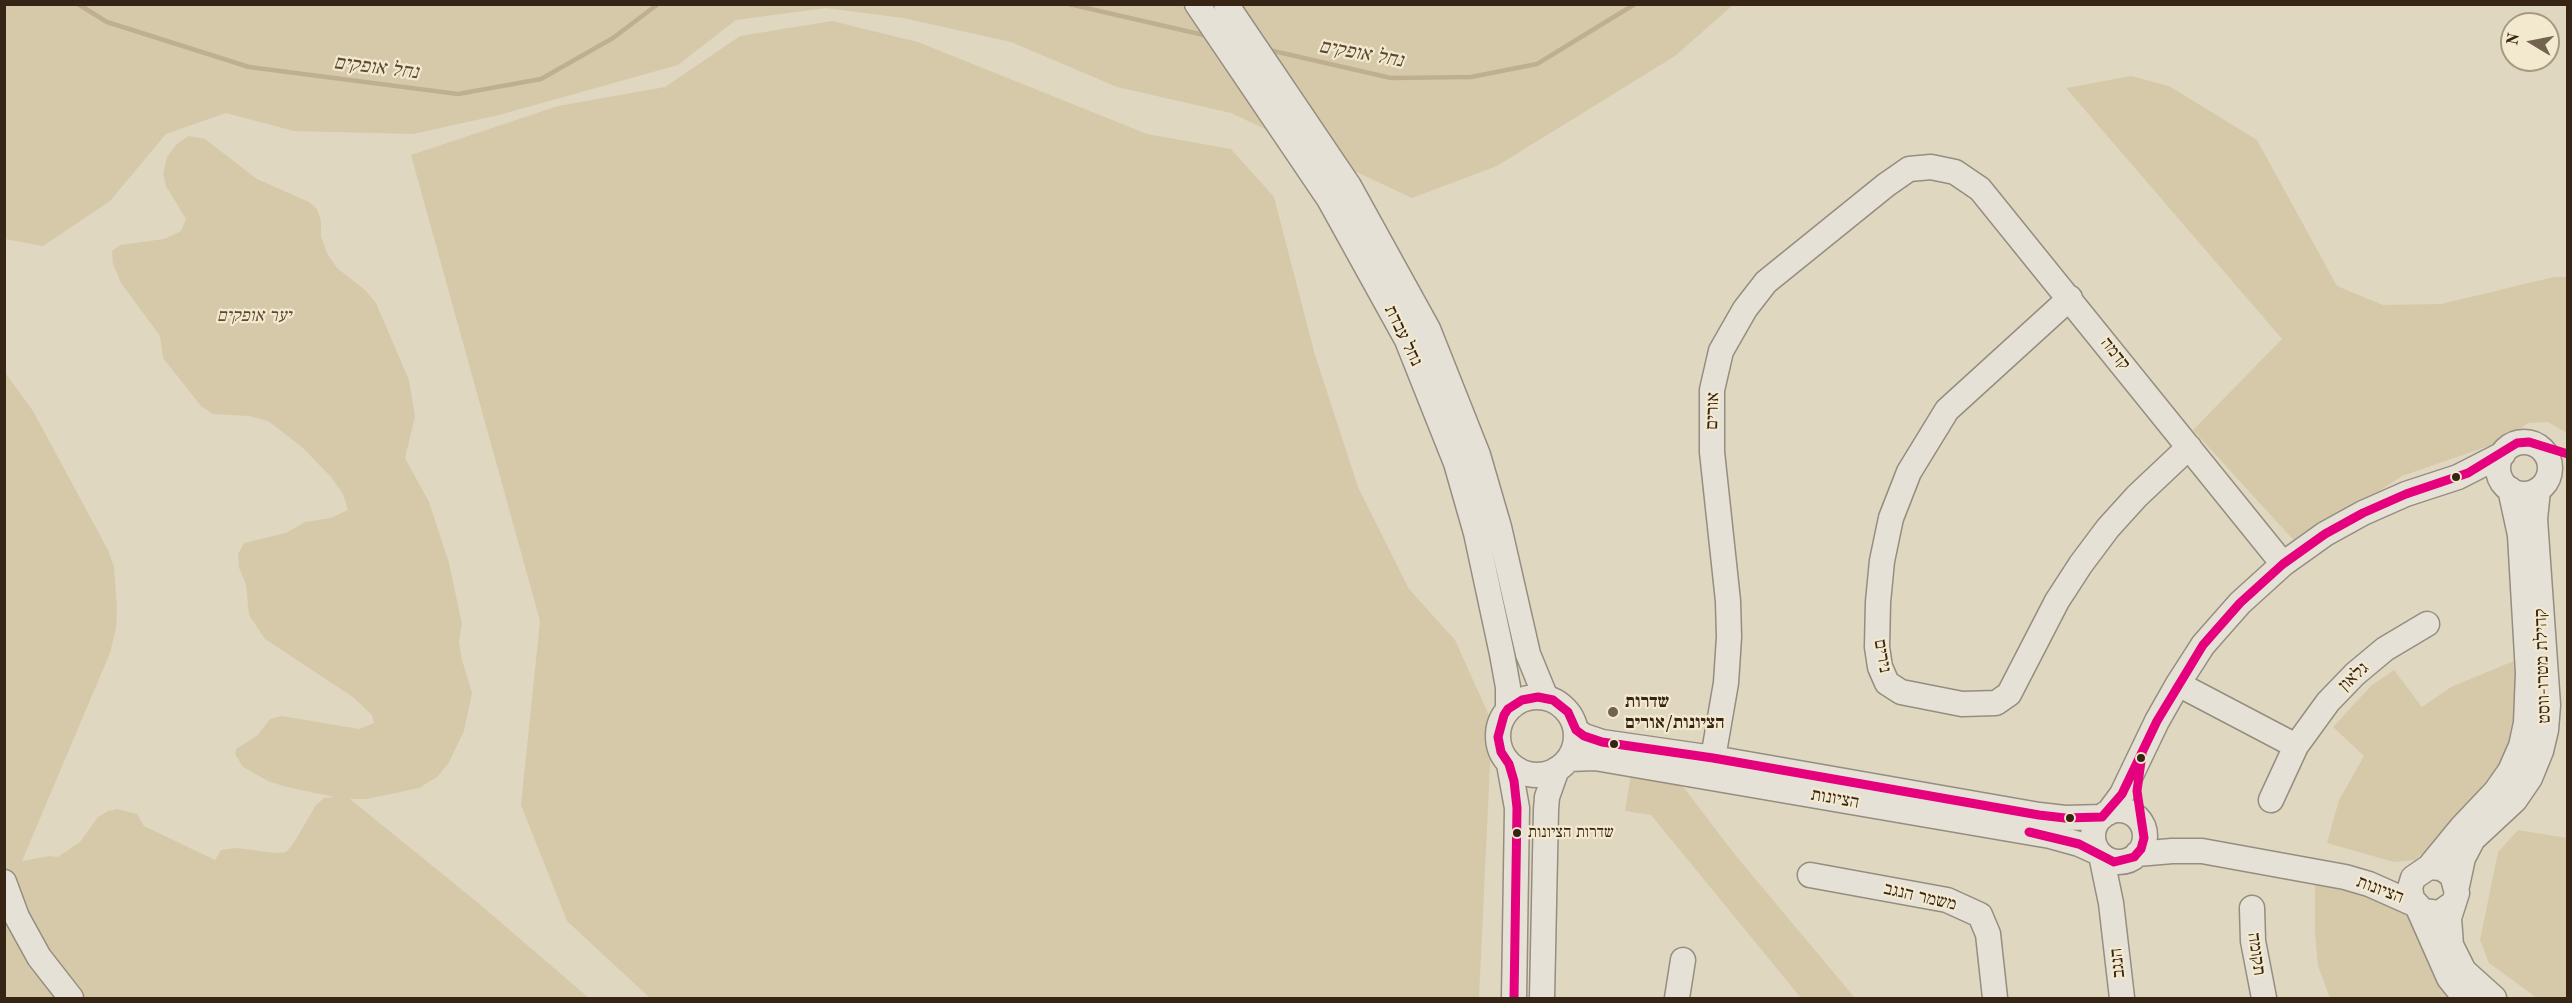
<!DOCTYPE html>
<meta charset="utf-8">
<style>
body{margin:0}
#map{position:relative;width:2572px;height:1003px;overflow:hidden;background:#e0d7c0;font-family:"Old Standard TT",serif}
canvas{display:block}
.frame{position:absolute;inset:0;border:6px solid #362414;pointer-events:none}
.north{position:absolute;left:2500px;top:12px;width:60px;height:60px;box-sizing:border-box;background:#f3e9ce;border:2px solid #a79a84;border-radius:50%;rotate:280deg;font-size:16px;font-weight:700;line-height:24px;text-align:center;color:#362414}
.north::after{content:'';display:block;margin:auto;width:21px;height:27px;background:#726350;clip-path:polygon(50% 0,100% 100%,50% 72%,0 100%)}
</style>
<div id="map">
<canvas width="2572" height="1003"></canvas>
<div class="frame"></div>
<div class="north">N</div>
</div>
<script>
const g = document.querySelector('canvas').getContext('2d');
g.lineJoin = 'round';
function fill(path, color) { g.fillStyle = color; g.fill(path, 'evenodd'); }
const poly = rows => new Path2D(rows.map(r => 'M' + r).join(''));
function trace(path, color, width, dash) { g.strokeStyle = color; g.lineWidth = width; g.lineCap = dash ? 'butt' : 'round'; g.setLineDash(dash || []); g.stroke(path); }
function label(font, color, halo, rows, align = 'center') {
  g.font = font + ' "Old Standard TT","Frank Ruhl Libre",serif'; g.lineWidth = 4.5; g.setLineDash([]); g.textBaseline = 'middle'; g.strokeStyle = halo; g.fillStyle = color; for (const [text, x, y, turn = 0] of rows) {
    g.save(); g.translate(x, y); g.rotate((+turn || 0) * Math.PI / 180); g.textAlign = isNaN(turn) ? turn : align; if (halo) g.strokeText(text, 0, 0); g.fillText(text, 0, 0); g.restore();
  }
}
const green = poly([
 [4,5,1733,5,1675,56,1497,166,1412,198,1231,113,1117,87,1011,42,903,18,826,8,736,20,678,65,499,115,413,134,294,131,226,113,166,134,110,201,43,246,5,239],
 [832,21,918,42,1147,134,1231,149,1274,197,1315,355,1358,487,1409,589,1455,640,1492,722,1479,998,650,998,567,921,521,805,540,621,411,155,558,106,665,87,740,36],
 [2131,76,2169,86,2257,140,2337,286,2383,305,2441,304,2554,277,2567,277,2567,433,2548,422,2528,423,2506,440,2402,476,2298,545,2193,430,2282,339,2066,88],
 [188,136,205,139,257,179,309,202,317,209,321,221,321,236,327,253,337,268,365,290,376,303,409,380,415,417,405,458,429,502,449,563,462,624,459,642,462,660,472,693,464,731,448,764,437,777,419,788,367,799,350,799,477,902,589,998,5,998,4,371,33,411,108,550,114,567,117,609,116,628,110,653,22,861,49,856,58,857,80,842,98,817,108,811,117,809,137,814,144,826,215,860,221,850,236,848,276,853,286,852,293,844,316,805,324,798,334,797,283,786,268,781,243,767,235,754,236,749,258,735,270,719,282,716,359,729,374,723,372,715,353,697,265,639,249,615,246,584,239,568,238,554,244,543,286,533,305,522,331,518,348,510,343,494,331,477,302,447,268,421,249,416,213,414,201,406,163,358,160,336,121,283,113,264,112,251,120,245,164,239,181,231,186,219,166,186,163,174,167,157,176,145],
 [2521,658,2517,724,2506,758,2430,847,2415,860,2394,862,2327,843,2339,800,2364,756,2333,727,2371,686,2394,670,2422,707,2451,687],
 [1631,774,1681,784,1736,856,1855,998,1801,998,1651,815,1625,811],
 [2518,830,2567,838,2567,998,2537,998,2489,963,2480,940,2498,852],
 [2315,884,2405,903,2459,998,2330,998,2318,966,2315,933]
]);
const stream = poly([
 [78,4,107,22,249,67,458,94,541,79,613,38,658,4],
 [1069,4,1208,36],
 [1269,50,1391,78,1471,77,1537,64,1635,4]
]);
const minor = poly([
 [1197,4,1329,199,1407,340,1456,463,1476,533,1502,654,1508,687,1508,709],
 [1226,4,1349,186,1428,329,1478,455,1499,527,1528,654,1546,698],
 [2070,298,1947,410,1909,472,1891,518,1882,561,1878,602,1877,647,1880,667,1887,683,1901,692,1962,704,1996,703,2009,694,2057,601,2081,564,2108,528,2137,496,2189,447],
 '2498 468a26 26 0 1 1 52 0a26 26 0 1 1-52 0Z',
 [2178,684,2296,746],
 '1498 736a39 39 0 1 1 78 0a39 39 0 1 1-78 0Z',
 [1576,730,1584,736,1602,742,1713,758,2039,815,2065,818,2102,817],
 [1713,758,1726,683,1729,637,1728,601,1712,452,1712,390,1721,351,1745,309,1766,282,1886,185,1909,169,1931,167,1955,172,1980,189,2283,564],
 [1569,759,1595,758,2050,836,2079,844,2099,853],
 [1509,764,1517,808,1514,998],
 [2271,800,2296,746,2328,702,2355,674,2385,649,2427,624],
 '2093 836a26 26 0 1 1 52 0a26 26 0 1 1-52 0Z',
 [2108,813,2122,794,2157,721,2178,684,2203,645,2240,603,2283,564,2325,534,2363,513,2406,494,2458,477,2503,454],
 [2137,854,2172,851,2202,851,2345,877,2369,884,2414,904],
 [2101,855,2111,903,2122,998],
 [2429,867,2461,828,2496,791,2510,771,2521,746,2526,723,2528,673,2520,535,2510,489],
 [1810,875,1947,900,1980,915,1988,934,1995,998],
 [4,882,17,917,39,957,71,998],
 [2457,886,2463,858,2473,839,2515,800,2530,778,2541,751,2546,730,2548,705,2535,519,2538,490],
 [2452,904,2439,913,2423,911,2412,899,2410,888,2413,878,2429,867,2441,868,2452,875,2457,893,2449,918,2451,945,2464,971,2494,998],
 [2252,908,2253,941,2264,998],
 [2418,908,2449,978,2465,998],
 [1542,998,1546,810,1547,797,1557,769],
 [1677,998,1683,960]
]);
const bus1 = poly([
 [2029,832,2079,844,2114,862,2134,857,2141,849,2144,838,2137,791,2142,754],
 [1514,998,1517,808,1514,781,1509,764,1501,752,1498,737,1504,715,1508,709,1522,700,1538,697,1553,700,1568,712,1576,730,1584,736,1602,742,1713,758,2039,815,2065,818,2102,817,2122,794,2157,721,2203,645,2240,603,2283,564,2325,534,2363,513,2406,494,2468,473,2517,443,2529,442,2568,454]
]);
const markers = [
 [2456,477,5,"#362414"],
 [1613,712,6,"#726350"],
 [1614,744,5,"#362414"],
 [2141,758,5,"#362414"],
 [2070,818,5,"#362414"],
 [1517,833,5,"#362414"]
];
const busNames = [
 ["שדרות הציונות",1528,833]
];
const parkNames = [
 ["יער אופקים",254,316]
];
const streetNames = [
 ["נחל עבדת",1403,336,64],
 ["קדמה",2115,354,51],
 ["אורים",1713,411,-88],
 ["נירים",1882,656,80],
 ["קהילת מטרו-ווסט",2543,666,-92],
 ["גלאון",2354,677,-43],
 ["הציונות",1835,799,10],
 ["הציונות",2380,890,21],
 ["משמר הנגב",1920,897,13],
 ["תקומה",2256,954,82],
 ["הנגב",2118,963,-96]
];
const poiNames = [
 ["שדרות",1625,702],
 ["הציונות/אורים",1625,723]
];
const waterNames = [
 ["נחל אופקים",1361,54,10],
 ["נחל אופקים",376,68,7]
];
fill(green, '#d6c9aa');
trace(stream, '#beaf91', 4.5);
trace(minor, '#958d7f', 27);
trace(minor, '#e6e1d6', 24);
trace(bus1, '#e5007d', 9);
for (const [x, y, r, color] of markers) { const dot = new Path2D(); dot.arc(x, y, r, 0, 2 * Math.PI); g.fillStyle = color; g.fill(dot); trace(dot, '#f3e9ce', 2); }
label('16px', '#362414', '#f3e9ce', busNames, 'left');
label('italic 18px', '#5c4a35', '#f3e9ce', parkNames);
label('18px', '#362414', '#f3e9ce', streetNames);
label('bold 18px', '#362414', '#f3e9ce', poiNames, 'left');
label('italic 20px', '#5a4934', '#f3e9ce', waterNames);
</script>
